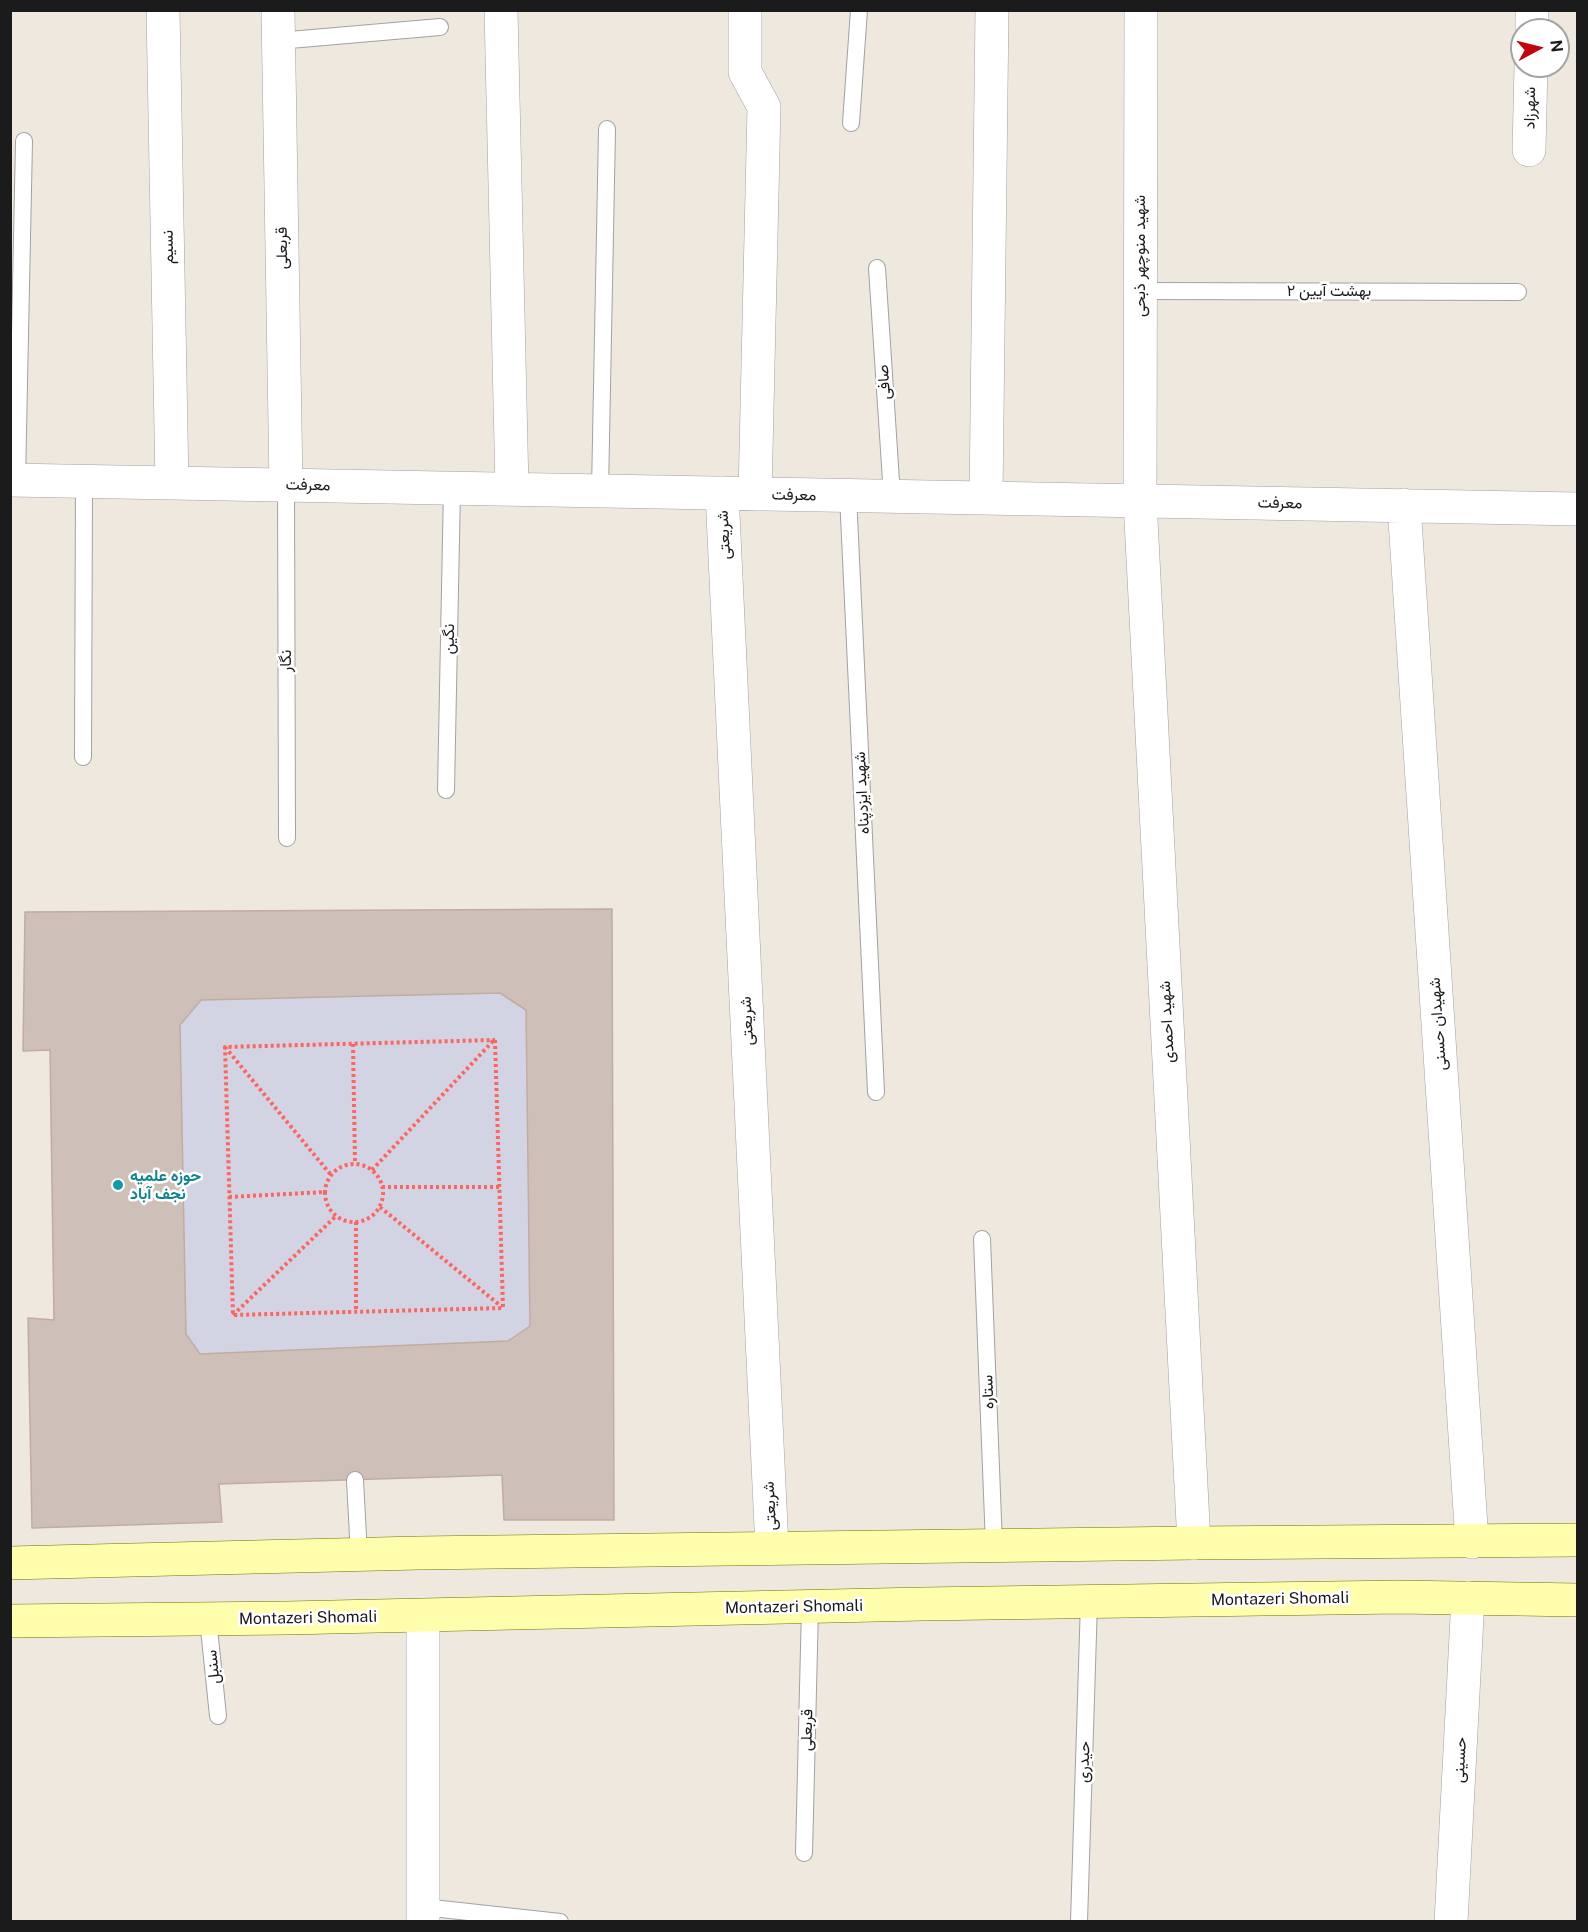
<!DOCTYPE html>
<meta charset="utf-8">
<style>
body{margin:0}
#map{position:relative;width:1588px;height:1932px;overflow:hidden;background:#eee8df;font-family:"Public Sans",sans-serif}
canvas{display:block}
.frame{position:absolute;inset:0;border:12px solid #1b1b1b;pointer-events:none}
.north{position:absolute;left:1510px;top:18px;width:60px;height:60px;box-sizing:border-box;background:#fff;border:2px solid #a4a4a4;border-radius:50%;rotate:83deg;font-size:16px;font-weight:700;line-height:24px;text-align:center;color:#1b1b1b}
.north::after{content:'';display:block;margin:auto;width:21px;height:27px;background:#c6000d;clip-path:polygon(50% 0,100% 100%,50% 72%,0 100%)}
</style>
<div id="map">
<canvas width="1588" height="1932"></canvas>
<div class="frame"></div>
<div class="north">N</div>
</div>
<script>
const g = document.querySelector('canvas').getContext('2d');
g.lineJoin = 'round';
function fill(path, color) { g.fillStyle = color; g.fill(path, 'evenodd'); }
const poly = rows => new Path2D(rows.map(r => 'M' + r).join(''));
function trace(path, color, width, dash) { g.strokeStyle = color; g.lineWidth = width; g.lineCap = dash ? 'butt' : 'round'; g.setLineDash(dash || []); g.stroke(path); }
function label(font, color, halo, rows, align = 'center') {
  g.font = font + ' "Public Sans",Vazirmatn,sans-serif'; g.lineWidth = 5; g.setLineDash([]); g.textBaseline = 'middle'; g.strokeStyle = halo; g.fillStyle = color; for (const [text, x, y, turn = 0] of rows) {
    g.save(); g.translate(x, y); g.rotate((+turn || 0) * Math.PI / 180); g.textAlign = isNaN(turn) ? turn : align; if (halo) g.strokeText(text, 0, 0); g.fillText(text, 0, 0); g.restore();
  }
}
const plaza = poly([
 [500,993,526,1010,530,1326,508,1341,200,1354,186,1334,180,1025,201,1000]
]);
const building = poly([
 [612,909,614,1520,504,1520,502,1475,219,1484,222,1522,32,1528,28,1318,54,1320,50,1050,23,1051,25,912,612,909],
 [500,993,526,1010,530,1326,508,1341,200,1354,186,1334,180,1025,201,1000,500,993]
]);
const path = poly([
 [495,1040,503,1308,233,1315,225,1047,495,1040],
 [353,1044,355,1164],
 [225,1047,331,1175],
 '325 1193a29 29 0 1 1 58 0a29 29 0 1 1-58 0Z',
 [372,1170,494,1040],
 [382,1187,499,1187],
 [229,1197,325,1192],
 [380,1207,502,1307],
 [356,1222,356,1311],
 [233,1315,336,1216]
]);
const lane = poly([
 [278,41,440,27],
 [851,123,859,10],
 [877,268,892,496],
 [1140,291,1518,292],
 [17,480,24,141],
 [286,485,287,838],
 [600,491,607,129],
 [848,495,876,1092],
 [83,757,84,482],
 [446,790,452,488],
 [982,1239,994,1545],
 [355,1480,359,1555],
 [208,1619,218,1716],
 [804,1853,810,1607],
 [423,1907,560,1922],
 [1079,1922,1089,1602]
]);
const street = poly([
 [163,10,172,483],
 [278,10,286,485],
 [501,10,512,489],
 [745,10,745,72,764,107,755,494],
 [1141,10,1140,501,1194,1543],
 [1532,30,1532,10],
 [1529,150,1531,66],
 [10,480,1578,509],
 [722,493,772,1548],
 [986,498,992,10],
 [1404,505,1472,1542],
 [423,1922,423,1616],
 [1451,1922,1468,1598]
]);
const secondary = poly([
 [10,1563,418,1553,1194,1543,1578,1540],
 [10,1621,287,1618,922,1604,1399,1597,1578,1600]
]);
const markers = [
 [118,1185,6,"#0f9aa8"]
];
const streetNames = [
 ["شهرزاد",1530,108,-89],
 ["نسیم",168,247,-91],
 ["قربعلی",282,248,-91],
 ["شهید منوچهر ذبحی",1140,256,-90],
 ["بهشت آیین ۲",1329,291],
 ["صافی",884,382,-94],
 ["معرفت",308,485,1],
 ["معرفت",794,495,1],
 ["معرفت",1280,503,1],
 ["شریعتی",724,535,-93],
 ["نگین",449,639,-89],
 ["نگار",286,661,-90],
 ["شهید ایزدپناه",862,793,-93],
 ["شریعتی",747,1021,-93],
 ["شهید احمدی",1167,1022,-93],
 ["شهیدان حسنی",1438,1024,-94],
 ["ستاره",988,1392,-92],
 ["شریعتی",770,1506,-93],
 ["Montazeri Shomali",1280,1599,-1],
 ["Montazeri Shomali",794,1607,-1],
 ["Montazeri Shomali",308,1618,-1],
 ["سنبل",213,1667,-96],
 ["قربعلی",807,1730,-89],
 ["حسینی",1460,1760,-87],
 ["حیدری",1084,1762,-88]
];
const cultureNames = [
 ["حوزه علمیه",130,1176],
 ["نجف آباد",130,1194]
];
fill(plaza, '#d3d4e3');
fill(building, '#cec0b8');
trace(building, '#c1aca0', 1.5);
trace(lane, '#a2a2a2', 18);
trace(street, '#a2a2a2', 34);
trace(secondary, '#6f7400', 34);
trace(path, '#ff645f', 4, [3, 3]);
trace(lane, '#fff', 16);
trace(street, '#fff', 33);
trace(secondary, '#fffeac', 33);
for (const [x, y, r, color] of markers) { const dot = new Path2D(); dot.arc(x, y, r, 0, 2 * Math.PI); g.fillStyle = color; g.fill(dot); trace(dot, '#fff', 2); }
label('16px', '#1b1b1b', '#fff', streetNames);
label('bold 16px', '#0d838f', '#fff', cultureNames, 'left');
</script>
